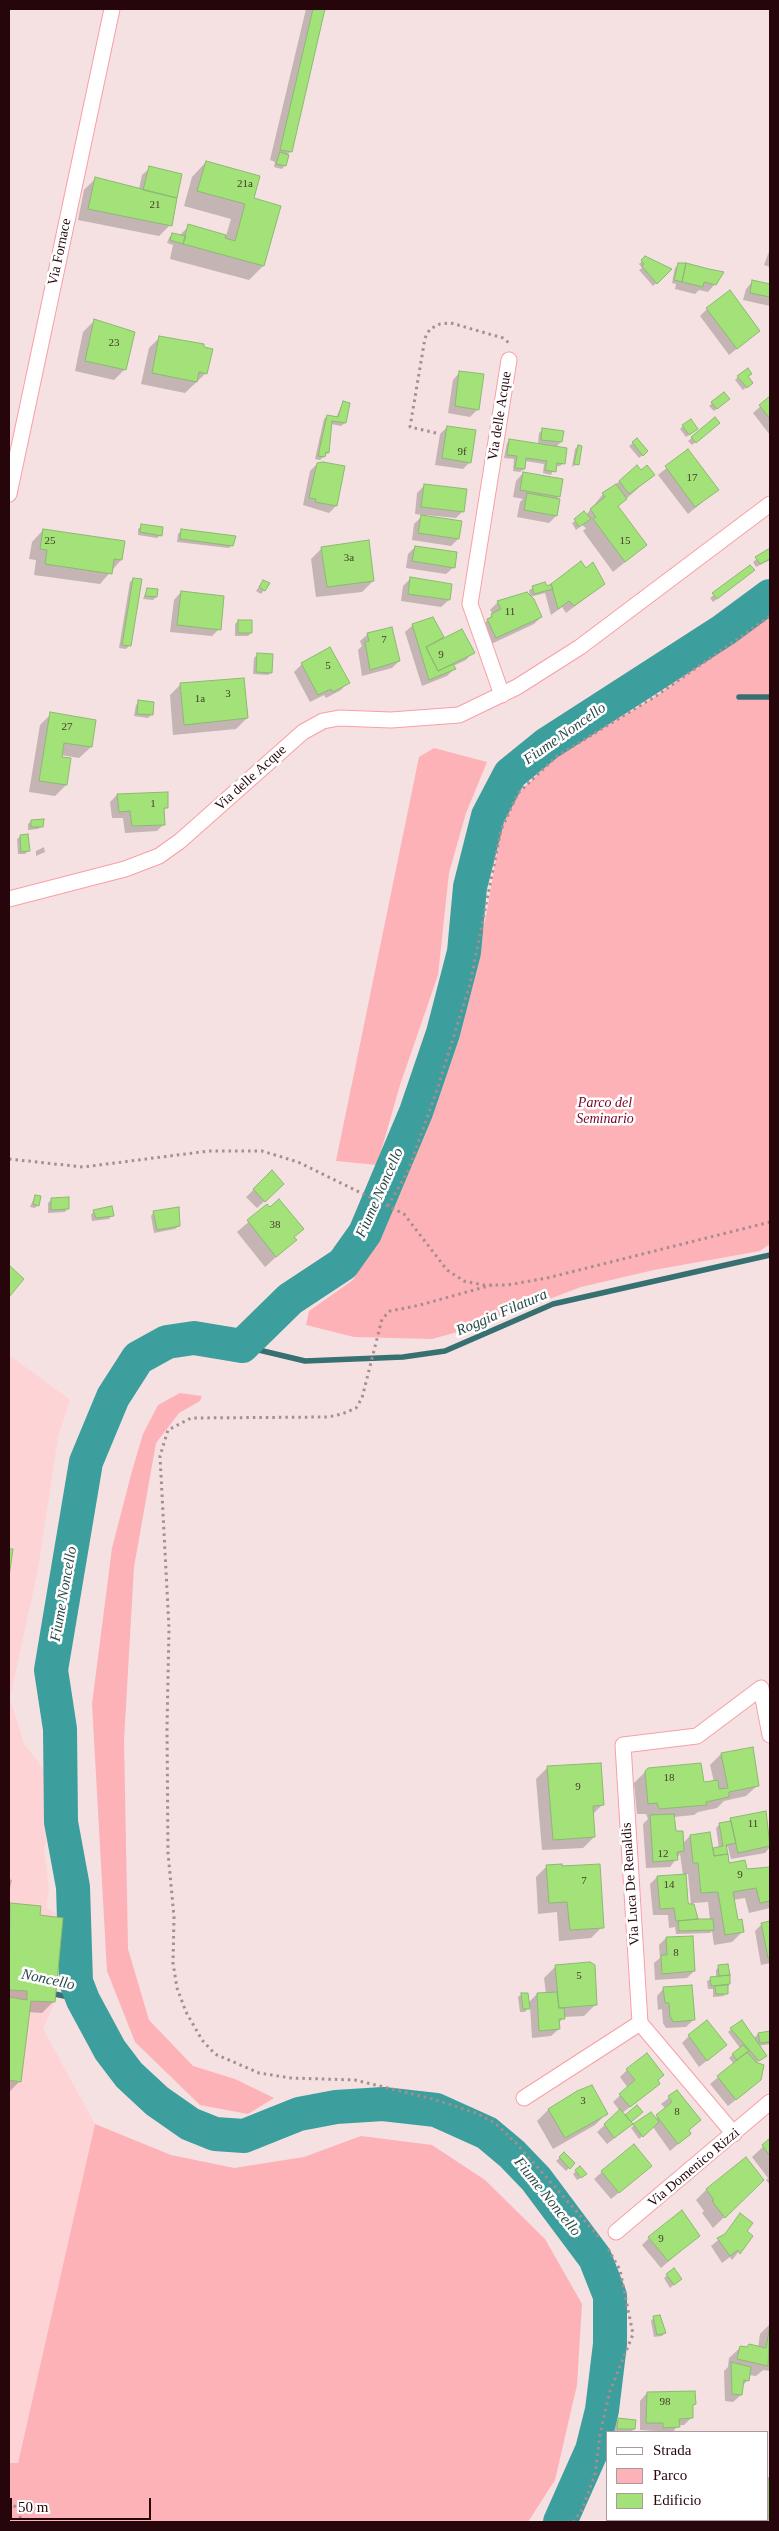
<!DOCTYPE html>
<style>
body{margin:0}
#map{position:relative;width:779px;height:2531px;overflow:hidden;background:#f5e1e2;font-family:"Times New Roman",serif}
canvas{display:block}
.frame{position:absolute;inset:0;border:10px solid #27060b;pointer-events:none}
.legend{position:absolute;left:606px;top:2431px;width:162px;height:90px;box-sizing:border-box;background:#fff;border:1px solid #a99b9d;margin:0;padding:6px 9px;list-style:none;font-size:15px;color:#27060b}
.legend li{display:flex;align-items:center;gap:10px;height:25px}
.legend b{width:25px;border:1px solid #a99b9d}
.scale{position:absolute;left:10px;top:2498px;width:141px;height:22px;box-sizing:border-box;border:2px solid #27060b;border-top:0;padding-left:6px;font-size:15px;line-height:18px;white-space:nowrap;color:#27060b;-webkit-text-stroke:4px #fff;paint-order:stroke}
</style>
<div id="map">
<canvas width="779" height="2531"></canvas>
<div class="frame"></div>
<ul class="legend">
<li><b style="height:6px;background:#fff"></b>Strada</li>
<li><b style="height:14px;background:#fdb2b7"></b>Parco</li>
<li><b style="height:14px;background:#a2e279"></b>Edificio</li>
</ul>
<div class="scale">50 m</div>
</div>
<script>
const g = document.querySelector('canvas').getContext('2d');
g.lineJoin = 'round';
function fill(path, color) { g.fillStyle = color; g.fill(path, 'evenodd'); }
const poly = rows => new Path2D(rows.map(r => 'M' + r).join(''));
function trace(path, color, width, dash) { g.strokeStyle = color; g.lineWidth = width; g.lineCap = dash ? 'butt' : 'round'; g.setLineDash(dash || []); g.stroke(path); }
function label(font, color, halo, rows, align = 'center') {
  g.font = font + ' "Times New Roman",serif'; g.lineWidth = 5; g.setLineDash([]); g.textBaseline = 'middle'; g.strokeStyle = halo; g.fillStyle = color; for (const [text, x, y, turn = 0] of rows) {
    g.save(); g.translate(x, y); g.rotate((+turn || 0) * Math.PI / 180); g.textAlign = isNaN(turn) ? turn : align; if (halo) g.strokeText(text, 0, 0); g.fillText(text, 0, 0); g.restore();
  }
}
const built = poly([
 [9,1355,70,1400,58,1437,38,1569,10,1698,24,1744,53,1781,47,1798,49,1830,44,1849,49,1889,46,1907,63,1918,55,2002,43,2029,95,2124,18,2463,9,2463]
]);
const green = poly([
 [770,615,770,1244,760,1251,654,1270,581,1287,475,1327,432,1339,354,1337,306,1325,309,1311,353,1280,408,1171,437,1090,470,984,486,916,501,830,518,793,557,756,656,696],
 [434,748,487,762,466,813,449,873,438,975,400,1085,377,1165,336,1161,419,757],
 [180,1393,202,1396,200,1401,179,1413,156,1443,134,1567,124,1740,128,1949,149,2020,193,2066,235,2079,274,2098,248,2114,200,2105,135,2042,107,1971,92,1704,112,1548,132,1471,143,1434,158,1405],
 [95,2124,171,2155,234,2168,304,2157,361,2136,432,2145,485,2180,545,2239,582,2304,577,2385,555,2480,528,2522,9,2522,9,2463,18,2463]
]);
const shadow = poly([
 [306,9,324,9,291,151,286,156,285,165,282,169,274,167,275,162,270,160],
 [206,162,252,199,263,266,249,280,170,259,173,245,167,243,169,238,172,234,179,236,189,226,226,236,231,219,184,206,192,177],
 [150,168,170,225,159,236,78,220,84,190,95,179,139,189,142,175],
 [770,249,770,267,764,265],
 [645,258,670,270,653,286,639,270,642,268,639,264],
 [679,264,715,284,708,292,699,290,695,294,675,289,676,284,672,283,675,268],
 [753,281,770,286,770,306,743,300,746,289],
 [707,309,759,331,729,355,700,316],
 [94,321,125,369,114,380,75,371,83,332],
 [160,337,206,373,185,393,141,384,149,348],
 [460,372,478,409,470,417,448,413,453,380],
 [738,377,747,377,748,386,743,390,735,380],
 [770,398,770,435,753,413],
 [343,402,345,423,341,426,331,424,328,453,320,460,315,459,324,419,327,416,336,418],
 [725,402,714,411,709,406,712,403],
 [715,419,715,426,692,445,688,441],
 [683,426,693,432,686,437,680,429],
 [447,427,470,462,463,469,435,465,440,434],
 [542,430,562,432,561,442,556,447,564,463,560,466,555,466,551,475,543,473,544,464,525,461,524,469,520,472,513,471,514,459,504,458,507,443,510,440,538,444,539,433],
 [637,440,647,451,639,458,629,446],
 [578,446,577,464,572,467,575,449],
 [688,451,717,490,688,514,658,475],
 [317,464,344,467,336,506,329,513,303,505,310,471],
 [641,471,653,475,617,507,646,545,613,572,583,531,586,528,582,525,576,530,572,523,586,515,603,494,620,481],
 [523,473,559,496,556,500,556,516,549,523,517,517,520,502,523,499,513,497,516,481],
 [424,486,463,511,456,518,426,515,426,517,458,539,451,546,412,540,414,524,423,515,415,514,417,493],
 [142,526,161,535,157,538,138,535,138,529],
 [43,530,121,560,100,584,34,575,36,560,29,559,32,542],
 [181,531,232,545,229,548,177,542,178,534],
 [415,547,454,567,446,574,406,568,408,554],
 [322,548,373,581,362,592,316,597,311,559],
 [770,549,770,560,756,567,753,562],
 [750,567,750,573,713,602,710,598],
 [133,579,129,646,126,649,119,648,130,582],
 [410,579,449,600,441,607,401,601,403,586],
 [263,581,269,584,261,594,256,591],
 [544,584,546,588,604,584,566,613,562,607,551,615,545,593,530,597,529,590],
 [147,589,156,597,153,600,143,599],
 [181,592,219,629,212,636,170,632,174,600],
 [526,593,541,617,534,624,489,645,480,628,493,614,490,610,498,602],
 [433,619,444,639,473,652,466,660,453,666,454,669,447,676,422,686,405,632,413,625],
 [238,621,251,633,248,636,235,636,235,624],
 [368,634,399,661,392,668,362,676,358,650,362,646,360,641],
 [330,649,348,682,341,690,326,698,324,695,310,702,294,672,302,664],
 [258,654,271,672,268,675,253,674,254,658],
 [181,684,247,718,236,729,173,735,170,695],
 [139,702,152,714,148,718,134,716,136,705],
 [51,714,91,747,79,758,61,755,60,758,70,760,66,785,55,796,29,792,40,725],
 [167,794,167,807,163,811,164,824,157,831,125,833,123,818,112,818,110,802,117,795],
 [31,821,42,826,38,829,28,830,28,824],
 [21,836,28,851,25,854,18,854,17,839],
 [44,847,45,852,36,856,36,851],
 [272,1172,275,1191,257,1208,246,1197],
 [35,1196,38,1205,35,1208,30,1207],
 [51,1200,68,1208,65,1212,48,1213,48,1203],
 [267,1206,302,1229,293,1238,295,1240,265,1267,237,1232],
 [94,1211,112,1215,109,1219,92,1221,91,1215],
 [154,1212,179,1226,175,1229,154,1233,151,1216],
 [721,1754,758,1785,746,1796,724,1801,717,1808,698,1812,694,1815,673,1817,675,1832,683,1843,690,1836,712,1849,719,1848,716,1828,719,1825,727,1823,731,1819,765,1812,770,1847,765,1853,731,1859,728,1847,725,1847,728,1865,754,1871,770,1868,770,1908,749,1913,745,1898,733,1900,737,1921,743,1931,732,1942,714,1945,712,1931,710,1933,676,1934,675,1927,669,1928,668,1915,653,1915,650,1884,657,1877,683,1875,680,1854,670,1867,646,1868,643,1824,648,1819,646,1814,637,1814,634,1783,648,1769,703,1783,714,1782,710,1765],
 [685,1874,688,1874,691,1905,687,1902],
 [708,1902,710,1920,695,1921,697,1919,693,1903],
 [547,1768,603,1804,592,1815,594,1837,583,1848,542,1850,536,1779],
 [599,1865,602,1927,591,1938,559,1941,557,1912,538,1914,536,1877,547,1866],
 [9,1879,12,1880,9,1892],
 [10,1904,39,1916,53,2002,42,2013,28,2012,20,2081,9,2092],
 [770,1922,770,1963,761,1965,755,1931,762,1924],
 [666,1938,694,1971,687,1978,655,1980,654,1963,660,1958,659,1945],
 [719,1966,727,1966,729,1984,724,1996,713,1997,713,1989,708,1989,707,1981,716,1977,716,1970],
 [555,1967,595,2005,584,2016,564,2017,558,2024,559,2029,551,2036,532,2038,530,2006,525,2012,520,2012,518,1997,522,1994,528,2003,537,1994,546,1994,544,1978],
 [664,1988,694,2019,686,2027,666,2028,663,2023,662,2009,658,2010,657,1996],
 [731,2029,753,2039,758,2034,770,2032,770,2044,758,2046,762,2059,755,2063,752,2087,728,2106,710,2084,734,2064,729,2058,740,2048,728,2032],
 [689,2036,726,2045,699,2067,682,2043],
 [627,2070,656,2081,651,2091,622,2113,630,2122,624,2131,607,2144,597,2132,620,2111,613,2102,628,2088,620,2077],
 [578,2092,606,2114,595,2125,553,2149,537,2121,548,2110],
 [676,2092,690,2134,670,2151,653,2127,639,2139,631,2128,634,2125,655,2119,666,2109,661,2104],
 [770,2140,770,2185,766,2180,768,2178,752,2157],
 [564,2154,574,2163,566,2171,556,2161],
 [576,2171,582,2177,577,2180,573,2174],
 [602,2172,643,2173,611,2199,594,2179],
 [707,2189,752,2190,713,2228,702,2213,704,2211,696,2200],
 [740,2215,745,2232,751,2236,732,2260,730,2257,722,2263,711,2246,722,2237],
 [698,2236,661,2268,642,2245,649,2238],
 [674,2269,677,2282,670,2288,664,2278],
 [654,2317,665,2333,662,2336,654,2337,651,2321],
 [770,2324,770,2371,763,2370,756,2376,749,2375,747,2381,742,2386,741,2395,733,2402,725,2401,724,2371,728,2367,729,2358,741,2347,758,2348,760,2334],
 [647,2393,691,2406,691,2418,684,2425,678,2425,673,2432,640,2430,640,2401],
 [619,2419,634,2429,631,2432,614,2432,615,2422],
 [768,2479,770,2479,770,2522,738,2522,738,2520,768,2520]
]);
const stream = poly([
 [739,697,770,697],
 [242,1346,305,1361,403,1357,445,1351,553,1304,770,1255],
 [50,1993,83,2000]
]);
const river = poly([
 [560,2522,592,2450,602,2410,610,2344,610,2296,595,2258,536,2179,512,2154,487,2133,436,2110,383,2104,336,2107,299,2114,244,2136,215,2134,190,2124,157,2101,129,2075,110,2050,83,2000,76,1982,73,1887,61,1822,60,1729,51,1670,86,1462,113,1397,138,1358,167,1342,194,1338,242,1346,290,1299,343,1264,365,1233,416,1112,443,1033,464,952,470,887,488,816,510,774,547,744,724,630,770,596]
]);
const building = poly([
 [313,9,325,9,292,152,280,150,313,9],
 [280,152,289,155,286,166,276,164,280,152],
 [206,161,260,176,254,198,281,206,264,266,183,244,188,224,226,235,225,238,235,241,245,204,197,191,206,161],
 [149,166,182,174,177,198,143,190,149,166],
 [95,177,177,198,172,226,88,209,95,177],
 [172,233,186,236,183,244,170,240,172,233],
 [645,256,672,269,657,284,642,266,644,264,641,260,645,256],
 [678,263,686,263,682,282,674,280,678,263],
 [686,263,709,269,724,272,716,285,704,282,703,287,682,282,686,263],
 [752,280,770,284,770,297,750,293,752,280],
 [730,290,760,331,737,349,706,308,730,290],
 [94,319,135,332,126,370,85,361,94,319],
 [159,336,204,344,204,347,213,349,207,374,199,372,197,382,152,373,159,336],
 [748,368,752,374,748,376,753,383,747,388,737,376,748,368],
 [459,371,484,374,479,410,455,406,459,371],
 [724,392,730,399,717,409,711,402,724,392],
 [770,396,770,419,759,405,770,396],
 [343,401,350,403,346,423,332,421,329,453,326,452,325,457,318,456,327,415,338,417,343,401],
 [715,417,720,423,696,443,691,437,715,417],
 [691,419,698,429,689,435,682,425,691,419],
 [447,426,476,430,471,463,442,458,447,426],
 [542,428,564,431,562,442,541,440,542,428],
 [637,438,648,451,643,456,632,442,637,438],
 [509,439,567,448,565,464,557,463,556,472,545,470,547,461,526,458,525,469,515,468,517,456,507,455,509,439],
 [578,445,582,446,579,465,574,464,578,445],
 [688,449,719,490,695,507,665,466,688,449],
 [323,462,345,466,337,506,315,502,316,499,309,498,317,463,323,462],
 [637,465,641,470,647,465,655,475,629,494,619,481,637,465],
 [523,472,563,479,560,497,520,490,523,472],
 [424,484,467,489,464,512,421,507,424,484],
 [616,484,627,499,618,506,647,545,625,562,593,519,596,517,590,509,605,497,602,493,616,484],
 [527,493,560,499,557,516,524,510,527,493],
 [584,511,591,519,579,527,574,519,584,511],
 [421,515,462,521,459,539,418,533,421,515],
 [141,524,163,527,162,536,140,532,141,524],
 [43,529,125,541,122,560,114,559,112,574,45,564,47,550,40,549,43,529],
 [181,529,236,536,233,546,180,539,181,529],
 [369,540,374,581,327,587,321,547,369,540],
 [415,546,457,552,455,568,412,561,415,546],
 [770,548,770,559,760,564,755,557,770,548],
 [581,561,586,568,593,562,605,584,574,606,569,601,558,609,551,584,581,561],
 [750,565,755,570,717,599,712,593,750,565],
 [410,577,452,584,450,600,408,594,410,577],
 [133,578,142,579,131,646,122,645,133,578],
 [263,580,270,583,265,591,259,587,263,580],
 [545,582,547,586,551,584,553,589,534,594,532,586,545,582],
 [147,588,158,589,157,597,145,596,147,588],
 [181,591,224,596,221,630,177,625,181,591],
 [527,592,534,599,542,617,496,638,487,619,492,617,491,614,501,609,497,601,527,592],
 [433,617,444,637,426,647,438,671,453,664,456,669,429,680,412,624,433,617],
 [238,620,252,620,252,633,238,633,238,620],
 [392,627,400,661,370,670,365,642,369,641,367,633,392,627],
 [462,629,475,653,438,671,426,647,462,629],
 [330,647,350,683,333,692,331,689,318,695,301,663,330,647],
 [257,653,273,654,272,673,256,672,257,653],
 [244,678,248,718,184,725,180,683,244,678],
 [138,700,154,702,153,715,137,714,138,700],
 [50,712,96,720,92,747,64,743,62,757,71,758,67,785,39,781,50,712],
 [168,792,168,808,164,808,165,825,132,826,130,811,119,812,117,794,168,792],
 [44,819,43,827,31,827,31,820,44,819],
 [28,834,30,851,21,852,20,835,28,834],
 [272,1170,284,1184,265,1202,253,1189,272,1170],
 [35,1195,41,1196,39,1206,33,1204,35,1195],
 [69,1197,69,1209,51,1210,51,1198,69,1197],
 [279,1199,304,1229,294,1237,297,1240,276,1257,247,1220,267,1204,270,1207,279,1199],
 [112,1206,114,1216,96,1218,93,1210,112,1206],
 [179,1207,180,1226,157,1230,153,1211,179,1207],
 [9,1265,24,1279,9,1297,9,1265],
 [9,1549,13,1549,9,1577,9,1549],
 [753,1747,759,1786,729,1792,729,1797,706,1802,707,1805,659,1809,657,1803,648,1804,645,1771,648,1768,701,1763,704,1782,718,1780,719,1789,728,1788,721,1753,753,1747],
 [601,1763,604,1805,593,1806,595,1837,553,1840,547,1766,601,1763],
 [766,1811,770,1846,738,1853,730,1818,766,1811],
 [674,1814,676,1831,683,1831,684,1851,677,1852,678,1860,653,1862,650,1815,674,1814],
 [731,1821,736,1843,726,1845,728,1854,714,1856,713,1848,723,1846,719,1823,731,1821],
 [710,1832,714,1856,728,1854,729,1863,745,1860,747,1869,770,1867,770,1901,760,1903,756,1888,733,1892,738,1920,742,1919,744,1932,725,1935,718,1892,701,1893,698,1863,693,1863,690,1835,710,1832],
 [562,1864,562,1866,600,1864,604,1928,570,1930,567,1902,549,1903,546,1865,562,1864],
 [686,1874,688,1902,689,1904,694,1904,698,1919,676,1921,674,1908,660,1909,657,1876,686,1874],
 [10,1903,41,1906,40,1915,63,1918,55,2002,31,2001,21,2082,9,2080,9,1997,27,2000,27,1991,9,1990,10,1903],
 [698,1919,713,1919,714,1930,679,1931,678,1921,698,1919],
 [770,1921,770,1958,768,1958,761,1923,770,1921],
 [693,1936,695,1971,662,1974,661,1955,667,1955,666,1937,693,1936],
 [590,1962,595,1965,597,2005,559,2008,555,1965,590,1962],
 [728,1964,730,1975,719,1976,718,1965,728,1964],
 [730,1975,730,1984,711,1986,710,1977,730,1975],
 [692,1985,695,2020,673,2022,670,2016,669,2003,665,2003,663,1987,692,1985],
 [728,1985,728,1994,716,1994,715,1986,728,1985],
 [557,1992,559,2008,564,2008,565,2019,559,2019,560,2029,539,2031,537,1993,557,1992],
 [521,1993,528,1993,530,2009,523,2009,521,1993],
 [707,2020,727,2045,707,2061,688,2035,707,2020],
 [742,2020,767,2056,759,2061,730,2028,742,2020],
 [770,2031,770,2042,760,2043,758,2033,770,2031],
 [743,2045,749,2051,737,2060,732,2054,743,2045],
 [747,2052,756,2062,764,2065,761,2080,736,2100,717,2076,747,2052],
 [647,2053,664,2075,658,2080,660,2084,630,2107,619,2094,635,2080,626,2069,647,2053],
 [592,2085,608,2114,565,2138,548,2109,577,2091,592,2085],
 [677,2090,701,2120,689,2130,691,2134,678,2144,656,2115,672,2102,668,2096,677,2090],
 [637,2105,643,2112,631,2122,625,2115,637,2105],
 [620,2109,633,2124,614,2138,604,2124,620,2109],
 [651,2112,659,2122,643,2137,633,2124,651,2112],
 [770,2138,770,2156,762,2145,770,2138],
 [634,2144,652,2166,619,2193,601,2171,634,2144],
 [564,2152,575,2163,570,2169,559,2157,564,2152],
 [746,2157,764,2180,725,2218,712,2201,714,2200,706,2189,746,2157],
 [580,2166,587,2174,581,2178,575,2170,580,2166],
 [682,2210,700,2236,668,2261,648,2237,682,2210],
 [740,2213,753,2223,747,2231,753,2236,740,2254,738,2250,730,2256,717,2238,725,2234,740,2213],
 [674,2268,682,2279,674,2285,666,2274,674,2268],
 [660,2315,666,2333,657,2335,653,2316,660,2315],
 [770,2325,768,2366,737,2359,740,2346,747,2347,749,2344,766,2348,770,2325],
 [731,2362,751,2367,749,2381,744,2380,742,2395,732,2394,731,2362],
 [695,2391,696,2404,693,2405,693,2418,679,2419,680,2427,663,2428,663,2423,646,2423,647,2392,695,2391],
 [618,2418,636,2420,635,2429,617,2429,618,2418],
 [768,2478,770,2478,770,2517,768,2517,768,2478]
]);
const path = poly([
 [436,433,410,427,425,338,430,329,440,324,451,323,503,338,509,343],
 [9,1159,83,1167,209,1151,262,1151,298,1162,404,1214,447,1270,464,1281,483,1285,507,1285,547,1278,770,1222],
 [388,1206,408,1171,437,1090,470,984,501,830,518,793,557,756,656,696,770,616],
 [492,1285,420,1305,390,1311,382,1319,362,1398,356,1408,342,1414,328,1417,191,1418,168,1430,160,1456,169,1628,167,1728,168,1853,174,1917,173,1963,177,1988,186,2012,202,2040,215,2054,259,2073,291,2078,355,2080,433,2099,476,2113,495,2123,516,2143,600,2238],
 [9,2501,19,2510,21,2522],
 [573,2522,582,2510,595,2474,600,2434,610,2391,633,2334,620,2270,607,2247]
]);
const minor = poly([
 [9,494,112,9],
 [502,695,470,604,509,360],
 [9,899,125,869,159,856,180,841,303,732,323,721,339,718,391,720,459,715,517,687,580,647,770,504],
 [524,2098,640,2023],
 [734,2134,640,2023,623,1745,697,1736,761,1688,770,1735],
 [616,2232,770,2102]
]);
const numberNames = [
 ["21a",245,184],
 ["21",155,205],
 ["23",114,343],
 ["9f",462,452],
 ["17",692,478],
 ["25",50,541],
 ["15",625,541],
 ["3a",349,558],
 ["11",510,612],
 ["7",384,640],
 ["9",441,655],
 ["5",328,666],
 ["3",228,694],
 ["1a",200,699],
 ["27",67,727],
 ["1",153,804],
 ["38",275,1225],
 ["18",669,1778],
 ["9",578,1787],
 ["11",753,1824],
 ["12",663,1854],
 ["9",740,1875],
 ["7",584,1881],
 ["14",669,1885],
 ["8",676,1953],
 ["5",579,1976],
 ["3",583,2101],
 ["8",677,2112],
 ["9",661,2239],
 ["98",665,2402]
];
const streetNames = [
 ["Via Fornace",60,252,-78],
 ["Via delle Acque",500,416,-81],
 ["Via delle Acque",251,778,-42],
 ["Via Luca De Renaldis",631,1884,-94],
 ["Via Domenico Rizzi",694,2168,-40]
];
const parkNames = [
 ["Parco del",605,1103],
 ["Seminario",605,1119]
];
const waterNames = [
 ["Fiume Noncello",565,734,-35],
 ["Fiume Noncello",380,1193,-66],
 ["Roggia Filatura",502,1313,-23],
 ["Fiume Noncello",64,1594,-80],
 ["Noncello",48,1980,12],
 ["Fiume Noncello",547,2197,51]
];
fill(built, '#fdd3d5');
fill(green, '#fdb2b7');
fill(shadow, '#0003');
trace(stream, '#367071', 5.5);
trace(river, '#3c9e9d', 34);
fill(building, '#a2e279');
trace(building, '#8cb971', 1);
trace(minor, '#fa9ea6', 17);
trace(path, '#a68d8f', 3, [2.5, 4]);
trace(minor, '#fff', 15);
label('11px', '#463d26', null, numberNames);
label('14px', '#27060b', '#fff', streetNames);
label('italic 14px', '#790327', '#fff', parkNames);
label('italic 15px', '#2a4948', '#fff', waterNames);
</script>
